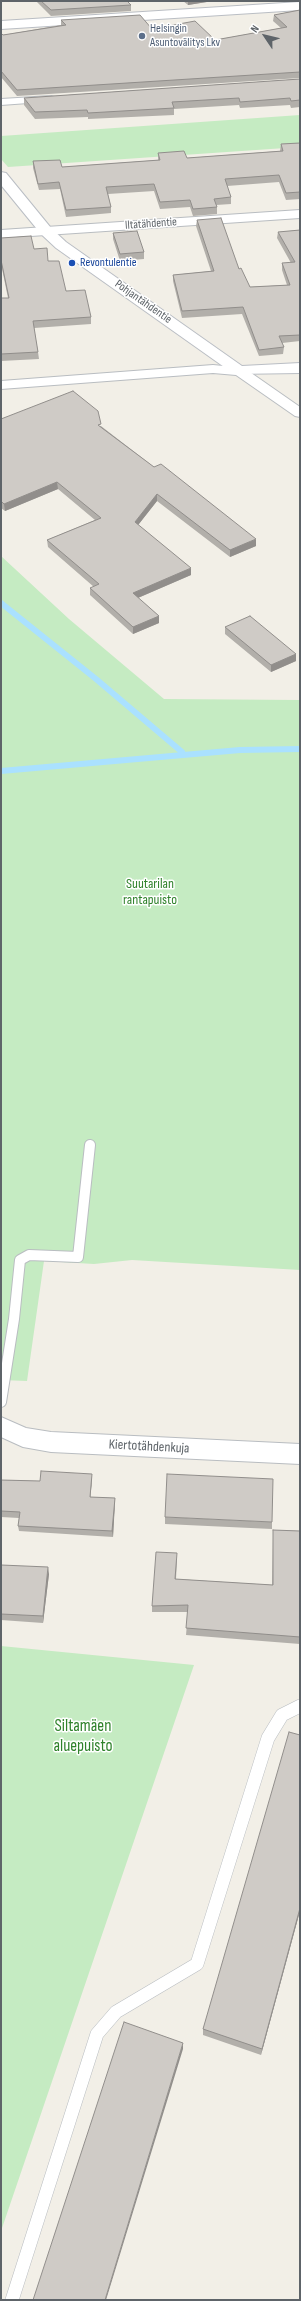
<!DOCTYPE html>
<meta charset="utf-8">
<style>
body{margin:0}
#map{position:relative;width:301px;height:2301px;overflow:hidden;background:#f2efe7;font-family:"Sofia Sans Condensed",sans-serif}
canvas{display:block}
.frame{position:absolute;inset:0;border:2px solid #5e6469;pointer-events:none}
.north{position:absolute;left:245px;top:16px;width:40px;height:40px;-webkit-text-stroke:3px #fff;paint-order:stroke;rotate:305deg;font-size:11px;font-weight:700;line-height:16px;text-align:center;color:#5e6469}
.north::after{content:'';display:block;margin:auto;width:14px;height:18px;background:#5e6469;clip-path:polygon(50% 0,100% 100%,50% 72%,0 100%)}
</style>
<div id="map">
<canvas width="301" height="2301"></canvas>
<div class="frame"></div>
<div class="north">N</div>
</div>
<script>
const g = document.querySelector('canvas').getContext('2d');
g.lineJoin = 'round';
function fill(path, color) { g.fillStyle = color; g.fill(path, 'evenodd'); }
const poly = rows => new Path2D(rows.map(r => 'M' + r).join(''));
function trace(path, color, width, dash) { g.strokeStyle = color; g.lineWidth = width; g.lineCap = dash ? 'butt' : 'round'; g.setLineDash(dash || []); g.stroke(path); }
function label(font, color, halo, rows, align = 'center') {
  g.font = font + ' "Sofia Sans Condensed",sans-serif'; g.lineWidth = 3; g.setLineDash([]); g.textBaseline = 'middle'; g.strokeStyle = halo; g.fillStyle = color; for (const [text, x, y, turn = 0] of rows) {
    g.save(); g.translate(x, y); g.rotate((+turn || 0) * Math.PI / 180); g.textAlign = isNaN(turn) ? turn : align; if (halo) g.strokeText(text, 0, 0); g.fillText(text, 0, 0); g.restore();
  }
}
const green = poly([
 [300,115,300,147,8,167,1,159,1,136],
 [1,556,69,619,164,699,300,700,300,1270,132,1260,94,1264,44,1261,27,1381,1,1380],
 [1,1646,194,1665,1,2231]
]);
const stream = poly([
 [1,603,96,679,182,752],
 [1,771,240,750,300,749]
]);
const laneFar1 = poly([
 [1,1402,14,1319,20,1260,29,1255,78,1257,90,1145]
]);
const lane = poly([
 [12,2300,97,2034,116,2012,197,1964,268,1738,282,1715,300,1706]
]);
const street = poly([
 [51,96,55,97,57,99,55,101,1,105,1,99,51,96],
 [300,210,300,218,1,238,1,230,300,210],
 [213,365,244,368,300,407,300,417,295,416,236,375,213,373,1,389,1,381,213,365],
 [1,1417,26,1428,51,1432,300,1444,300,1464,51,1452,23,1447,1,1437,1,1417]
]);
const secondary = poly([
 [300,2,300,10,1,29,1,21,300,2],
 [1,172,6,173,51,228,66,242,242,366,300,363,300,373,234,374,56,248,41,234,1,185,1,172]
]);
const wall = poly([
 [36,1,127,1,131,5,131,11,51,16],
 [183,1,213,1,188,5],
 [300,10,300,78,17,96,1,77,1,33,3,35,61,25,61,20,152,29,215,40,281,28,273,21,274,15],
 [300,79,300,107,291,108,290,105,240,108,239,105,174,109,174,115,88,119,88,117,35,119,24,105,24,98],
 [300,143,300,199,286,200,279,182,227,186,231,197,231,204,216,205,217,207,217,214,193,216,190,207,160,209,154,191,108,194,111,207,111,213,66,217,60,189,39,190,33,168,33,161,62,167,158,160,158,153,187,158,280,151,281,144],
 [197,220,239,269,250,287,287,285,282,270,282,263,291,263,277,238,278,232,300,230,300,341,282,343,284,347,283,354,259,356,242,314,182,318,173,281,173,275,211,271,196,226],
 [113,233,144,252,144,259,120,261,113,239],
 [1,238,34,249,48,261,66,291,91,317,91,324,34,328,38,352,39,359,1,361,1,298,8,298,1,264],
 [1,419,101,426,256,546,230,557,157,501,138,525,191,575,138,598,159,616,159,623,133,634,90,595,90,588,94,587,48,547,47,540,95,520,58,489,5,511,1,508],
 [225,627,296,654,296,661,271,672,225,634],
 [92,1479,90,1497,115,1498,113,1537,19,1531,18,1526,19,1518,1,1517,1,1480,40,1481],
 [165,1517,272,1522,272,1529,165,1524],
 [273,1530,300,1531,300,1644,186,1635,188,1612,152,1612,152,1606,177,1560,176,1579,272,1585,273,1537],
 [1,1565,49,1574,43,1623,1,1620],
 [300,1735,300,1911,261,2055,203,2035,203,2029]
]);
const shadedWall = poly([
 [188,1,213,1,188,5],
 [57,482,58,489,5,511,4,504],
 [157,494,157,501,135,529,135,522],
 [256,539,256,546,230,557,230,550],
 [191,568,191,575,133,600,133,593],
 [159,616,159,623,133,634,133,627],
 [296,654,296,661,271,672,271,665],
 [92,1474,92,1479,90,1502,90,1497],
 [115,1498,115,1503,113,1537,112,1531],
 [48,1567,49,1574,43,1623,43,1616],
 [300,1908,300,1911,261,2055,262,2049],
 [183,2043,183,2049,106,2300,105,2300]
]);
const building = poly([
 [41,1,127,1,131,5,51,10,41,1],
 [300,10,300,72,17,90,1,71,1,33,3,35,66,25,61,20,140,15,152,29,195,21,215,40,287,27,274,15,300,10],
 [300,79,300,100,291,101,290,98,240,102,239,98,172,102,174,108,88,113,87,110,35,112,24,98,300,79],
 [300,143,300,192,286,193,279,175,225,179,231,197,214,199,217,207,193,209,190,200,160,202,154,184,106,187,111,207,66,210,59,182,38,184,33,161,60,160,62,167,160,160,158,153,184,151,187,158,283,151,281,144,300,143],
 [221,218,239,269,241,268,250,287,290,285,282,263,295,262,278,232,300,230,300,335,279,336,284,347,259,350,243,307,182,311,173,275,214,271,197,220,221,218],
 [137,231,144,252,120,254,113,233,137,231],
 [31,236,34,249,47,248,48,261,59,261,66,291,85,290,91,317,33,321,38,352,1,354,1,298,9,298,1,260,1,238,31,236],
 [73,391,98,411,101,424,98,425,154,467,161,464,256,539,230,550,157,494,135,522,191,568,133,593,159,616,133,627,90,588,99,584,47,540,101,518,57,482,4,504,1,501,1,419,73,391],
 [250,616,296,654,271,665,225,627,250,616],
 [41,1471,92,1474,90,1497,115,1498,112,1531,18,1526,20,1512,1,1511,1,1480,40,1481,41,1471],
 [167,1474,273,1479,272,1522,165,1517,167,1474],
 [273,1530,300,1531,300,1637,186,1628,188,1605,152,1606,156,1552,177,1553,175,1579,273,1585,273,1530],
 [1,1565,48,1567,43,1616,1,1614,1,1565],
 [289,1732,300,1735,300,1908,262,2049,203,2029,289,1732],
 [124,2022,183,2043,105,2300,33,2300,124,2022]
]);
const markers = [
 [142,36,4,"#5c6f8a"],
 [72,263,4,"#1a4fb4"]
];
const farServicenames = [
 ["Helsingin",150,29],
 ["Asuntovälitys Lkv",150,43]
];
const farStreetnames = [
 ["Iltatähdentie",151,224,-4],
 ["Pohjantähdentie",143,302,35]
];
const farTransitnames = [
 ["Revontulentie",80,263]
];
const parkNames = [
 ["Suutarilan",150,884],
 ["rantapuisto",150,900]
];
const streetNames = [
 ["Kiertotähdenkuja",149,1447,3]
];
const nearParknames = [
 ["Siltamäen",83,1727],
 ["aluepuisto",83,1747]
];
fill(green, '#c5ebc2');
trace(stream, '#aae1ff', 6);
trace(laneFar1, '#b9bdc1', 12);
trace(lane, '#b9bdc1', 14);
trace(street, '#b9bdc1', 2);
trace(secondary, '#babec4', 2);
trace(laneFar1, '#fff', 10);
trace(lane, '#fff', 13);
fill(street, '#fff');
fill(secondary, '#fff');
fill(wall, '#b2afaa');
fill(shadedWall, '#918e8b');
fill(building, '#cfcbc6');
trace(building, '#918e8b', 1);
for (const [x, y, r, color] of markers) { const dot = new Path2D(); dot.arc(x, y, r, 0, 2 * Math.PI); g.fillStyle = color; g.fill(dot); trace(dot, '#fff', 1.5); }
label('12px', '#4e5e75', '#fff', farServicenames, 'left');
label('12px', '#5e6469', '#fff', farStreetnames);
label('12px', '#164399', '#fff', farTransitnames, 'left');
label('14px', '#2f822b', '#fff', parkNames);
label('14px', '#5e6469', '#fff', streetNames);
label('17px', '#2f822b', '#fff', nearParknames);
</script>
